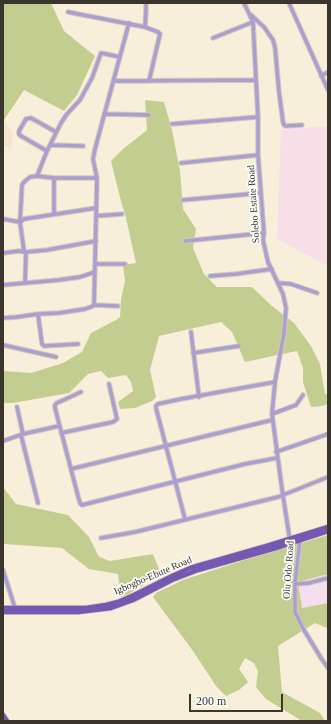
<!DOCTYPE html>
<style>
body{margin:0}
#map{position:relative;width:331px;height:724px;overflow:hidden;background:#f8efdb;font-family:"Times New Roman",serif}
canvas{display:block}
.frame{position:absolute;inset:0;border:4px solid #3a362e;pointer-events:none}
.scale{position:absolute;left:189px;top:694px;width:94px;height:18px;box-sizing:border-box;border:2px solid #3a362e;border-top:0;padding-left:5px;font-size:12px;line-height:14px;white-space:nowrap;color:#3a362e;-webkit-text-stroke:3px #fffdf9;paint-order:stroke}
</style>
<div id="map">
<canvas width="331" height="724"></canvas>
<div class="frame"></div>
<div class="scale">200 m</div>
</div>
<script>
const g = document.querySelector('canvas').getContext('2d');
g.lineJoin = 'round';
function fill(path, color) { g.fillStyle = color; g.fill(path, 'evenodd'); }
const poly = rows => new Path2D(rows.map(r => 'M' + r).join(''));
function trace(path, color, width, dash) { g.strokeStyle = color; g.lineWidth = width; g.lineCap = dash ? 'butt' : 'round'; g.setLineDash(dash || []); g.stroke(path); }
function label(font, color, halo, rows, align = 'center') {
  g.font = font + ' "Times New Roman",serif'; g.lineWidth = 3.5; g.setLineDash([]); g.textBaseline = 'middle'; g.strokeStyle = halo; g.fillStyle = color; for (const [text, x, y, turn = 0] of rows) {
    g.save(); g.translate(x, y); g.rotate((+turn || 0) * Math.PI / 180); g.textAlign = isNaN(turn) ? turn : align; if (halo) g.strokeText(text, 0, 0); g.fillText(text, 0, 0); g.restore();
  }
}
const built = poly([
 [3,118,13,134,11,148,3,146]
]);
const industrial = poly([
 [328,574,328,603,302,608,298,582]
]);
const education = poly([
 [328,126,328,266,277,239,281,130]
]);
const green = poly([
 [3,3,51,3,64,31,95,56,77,95,64,111,24,90,4,120,3,118],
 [145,100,164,102,172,130,180,171,183,209,196,229,193,248,204,274,217,287,252,287,272,306,294,323,311,346,320,364,325,394,328,395,328,404,322,406,311,407,303,382,303,368,297,351,273,356,245,362,232,332,221,322,159,336,150,370,156,397,152,401,135,408,120,409,118,402,133,391,131,382,126,375,108,378,101,371,88,374,69,393,13,403,3,403,3,371,31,373,63,363,82,352,91,333,116,320,120,317,121,300,125,281,123,265,136,263,126,218,121,201,111,161,123,149,147,130],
 [3,487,16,504,68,515,89,537,99,557,110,561,153,554,160,572,144,585,121,598,118,574,89,569,62,548,4,544],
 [328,535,328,574,298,582,302,608,328,603,328,633,327,628,315,623,278,646,282,692,320,713,325,721,302,721,266,699,256,687,258,671,254,663,245,658,239,669,248,682,239,690,226,696,216,686,193,651,153,597,156,593,183,580,248,559]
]);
const minor = poly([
 [244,3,253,22,258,117,258,155,264,233,263,240,268,262,283,294,286,308,284,333,275,382,272,414,282,489,290,541],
 [289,3,328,90],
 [68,12,145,27,158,32,160,34,149,81],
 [251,15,264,27,273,40,275,47,279,92,283,122,284,125,286,126,302,125],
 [145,27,146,11,146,3],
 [213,38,253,22],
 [321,76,328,72],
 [114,81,255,80],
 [105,114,149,115],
 [172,124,258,117],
 [50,145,83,146],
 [47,151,21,136,19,134,19,131,26,119,31,118,56,132],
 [181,163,258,155],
 [54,178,54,214],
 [97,178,54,178,37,176,47,151,61,123,67,114,80,100,92,78,101,53,120,57],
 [183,200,261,193],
 [96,216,122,214],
 [3,219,20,222,22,185,24,182,30,177,37,176],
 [185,241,264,233],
 [24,251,20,222,24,219,96,208],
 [3,253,19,251,25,252],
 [95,264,125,264],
 [210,276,236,274,272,269],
 [25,283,26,252,47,250,96,241],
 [278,283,291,284,317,293],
 [3,285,59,280,80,277,95,272],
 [94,305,118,306],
 [38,314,42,344,44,346,78,344],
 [3,318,17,317,38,314,59,313,85,309,91,307,94,305,97,178,93,159,95,149,129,23],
 [191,332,199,397],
 [3,345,56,357],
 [193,353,239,346],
 [81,392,57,403,55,405,55,408,78,496,80,503,82,505,245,464,277,458],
 [17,407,23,434],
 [272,414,296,405,303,395],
 [61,433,113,422,117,419,109,384],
 [21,435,38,503],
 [3,441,23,434,59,426],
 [276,452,328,434],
 [71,469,272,420],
 [185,519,156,408,156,406,158,404,181,399,275,382],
 [101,538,135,532,278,497,328,477],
 [300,539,295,584,295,612,304,630,321,658,328,668],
 [3,570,15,608],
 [295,584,309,583,328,578]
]);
const major = poly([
 [3,608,86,608,106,605,118,602,134,595,172,576,190,568,270,545,328,527],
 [3,612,78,612,111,608,133,600,172,580,198,570,276,548,328,531],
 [3,715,7,721]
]);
const streetNames = [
 ["Solebo Estate Road",254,204,-94],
 ["Olu Odo Road",289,570,-86],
 ["Igbogbo-Ebute Road",153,576,-23]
];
fill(built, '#f2e5ca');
fill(industrial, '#f3dfef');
fill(education, '#f8dee7');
fill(green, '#c3cd8f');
trace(minor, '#d2cab8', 5.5);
trace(major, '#d2cab8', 6);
trace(minor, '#ab9fd1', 3.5);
trace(major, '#7458b2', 4.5);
label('10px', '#3a362e', '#fffdf9', streetNames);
</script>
